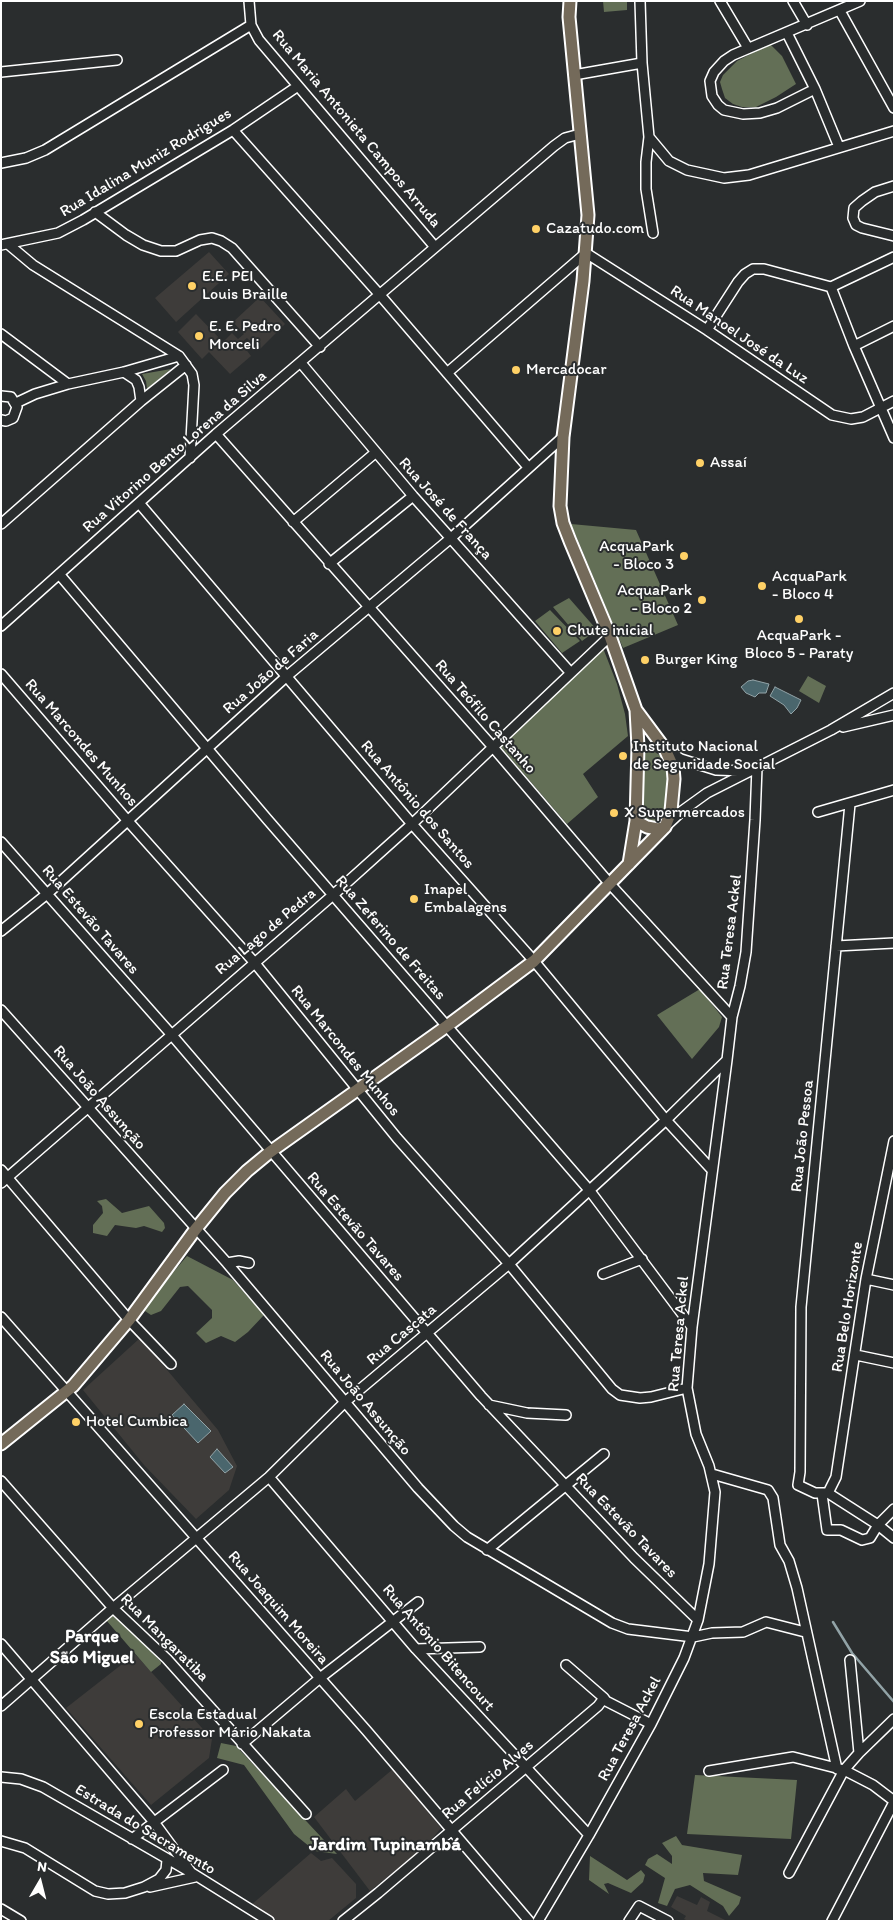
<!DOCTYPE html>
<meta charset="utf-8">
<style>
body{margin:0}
#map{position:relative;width:895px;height:1922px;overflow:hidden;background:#2a2d2e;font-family:Itim,sans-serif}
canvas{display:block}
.frame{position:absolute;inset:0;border:2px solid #fff;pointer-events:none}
.north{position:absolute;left:15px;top:1857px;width:50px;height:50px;-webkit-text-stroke:4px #2a2d2e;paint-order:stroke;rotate:8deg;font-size:14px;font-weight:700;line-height:20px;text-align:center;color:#fff}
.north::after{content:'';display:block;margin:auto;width:18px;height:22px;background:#fff;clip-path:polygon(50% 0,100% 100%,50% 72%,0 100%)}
</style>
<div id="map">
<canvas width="895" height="1922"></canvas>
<div class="frame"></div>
<div class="north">N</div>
</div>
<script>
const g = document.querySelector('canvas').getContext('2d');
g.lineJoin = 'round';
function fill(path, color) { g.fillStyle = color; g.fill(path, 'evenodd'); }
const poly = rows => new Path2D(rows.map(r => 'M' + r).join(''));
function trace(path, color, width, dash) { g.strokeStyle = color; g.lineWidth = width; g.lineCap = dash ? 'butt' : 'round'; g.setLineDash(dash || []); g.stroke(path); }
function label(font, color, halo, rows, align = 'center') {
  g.font = font + ' Itim,sans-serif'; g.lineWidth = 4; g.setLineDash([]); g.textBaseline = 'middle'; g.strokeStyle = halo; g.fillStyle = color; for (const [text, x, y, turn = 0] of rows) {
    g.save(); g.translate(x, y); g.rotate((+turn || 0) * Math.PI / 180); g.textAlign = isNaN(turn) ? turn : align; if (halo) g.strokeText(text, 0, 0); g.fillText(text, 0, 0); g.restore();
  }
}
const built = poly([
 [209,252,229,274,176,322,155,298],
 [260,297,285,324,259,350,247,338,241,343,251,356,230,374,209,352,202,359,178,332,196,314,223,342,232,333,238,339,244,334,233,322],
 [140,1338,218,1430,237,1466,229,1490,196,1519,144,1465,83,1390],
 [135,1654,212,1739,209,1758,151,1805,66,1708],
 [393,1769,441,1828,427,1845,370,1891,314,1817,346,1789,355,1801],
 [311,1853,321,1861,332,1858,356,1884,356,1898,328,1921,278,1921,250,1906],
 [677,1896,697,1905,701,1897,710,1902,707,1911,727,1921,688,1921,684,1919,686,1916,671,1907]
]);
const green = poly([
 [603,1,627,1,627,10,604,12],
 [770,44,782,56,796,84,776,97,756,107,742,107,733,104,725,98,722,89,720,82,723,75,737,61],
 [171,369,147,389,146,381,142,374],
 [571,524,636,530,678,625,623,648],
 [569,598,597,630,582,641,553,607],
 [550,610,580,641,562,653,535,621],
 [603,648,617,684,625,714,628,736,583,774,598,797,567,824,500,746],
 [808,676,826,686,819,703,799,691],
 [653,751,663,757,668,769,669,787,666,806,660,820,651,822,642,818,643,753],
 [700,989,722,1017,719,1027,692,1059,657,1015],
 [106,1199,122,1213,149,1206,164,1223,165,1228,162,1232,144,1226,136,1228,115,1225,107,1236,93,1233,93,1225,103,1213,102,1206,97,1201],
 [187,1256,233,1280,264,1315,248,1332,235,1342,221,1336,206,1343,196,1333,212,1318,212,1310,188,1286,180,1287,161,1311,151,1315,142,1309],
 [114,1612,161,1662,161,1664,151,1672,106,1620],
 [221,1743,236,1746,337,1854,315,1851,294,1834,244,1765,217,1758],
 [695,1775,797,1780,791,1839,687,1834],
 [676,1836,682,1845,742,1855,738,1875,703,1873,704,1881,741,1897,739,1904,729,1916,723,1906,690,1885,675,1889,667,1906,658,1903,665,1878,645,1865,648,1859,657,1854,672,1864,672,1856,662,1843],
 [590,1856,627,1880,641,1870,645,1875,643,1882,631,1893,608,1883,604,1884,609,1894,589,1880]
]);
const water = poly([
 [753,680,769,684,766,693,759,693,755,697,746,693,741,687,748,681,753,680],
 [775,687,801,700,797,708,791,714,784,705,770,696,775,687],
 [184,1404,211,1431,198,1443,172,1415,184,1404],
 [217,1449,233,1467,225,1473,210,1457,217,1449]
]);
const stream = poly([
 [833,1622,852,1653,894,1702]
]);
const minor = poly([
 [249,1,251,25,259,40,435,247],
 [640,1,642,63,649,137,669,161,687,170,724,178,749,175,894,131],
 [720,1,748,48],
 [793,1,807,25],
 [840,11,894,108],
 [787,33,815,89,839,147],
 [1,72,117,60],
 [574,75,642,63],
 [815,89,777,108,760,113,743,114,724,110,718,105,712,96,710,81,714,72,724,61,733,55,860,1],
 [233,130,380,295,528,467],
 [649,137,646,162,646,189,653,233],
 [1,163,26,158,45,150,251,25],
 [894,186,875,192,862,201,854,208,853,218,856,225,862,228,894,236],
 [95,212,126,235,143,245,161,251,176,251,200,240,212,238,221,241,232,248,320,347],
 [8,244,33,265,179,356,192,374,194,385,190,458],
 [1,245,58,233,83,220,233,130,298,86],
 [831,287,854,346,894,438],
 [831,287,894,257],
 [707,330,738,282,745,274,753,269,764,269,831,287],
 [1,334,68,384],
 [854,346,894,326],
 [301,363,413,496,570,672],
 [124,372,136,380,139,387,141,401],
 [447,373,586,253,707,330,832,415,851,419,863,417,894,401],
 [1,396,11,397,17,407,13,418,6,421,1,420],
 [16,403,35,394,68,384,124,372,179,356],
 [216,434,492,746,610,884,732,1017],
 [139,503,412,824,534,961,666,1120,712,1170],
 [293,522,375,453],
 [1,524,141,401,186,365],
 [329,564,413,496],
 [59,574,267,819,590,1191,692,1327],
 [1,626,216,434,554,146,565,138,580,134],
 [1,674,127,820,254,962,397,1138,509,1264,612,1389,620,1395,640,1398,651,1397,687,1388],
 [843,727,894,715],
 [665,749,681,759,716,770,745,771],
 [850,804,801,1307,800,1472,798,1485,815,1493,828,1493,836,1477,866,1279,894,1141],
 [818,812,894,790],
 [667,825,682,811,707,793,831,730,894,693],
 [1,842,171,1034,481,1396,634,1558,698,1620],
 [1,931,47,894,287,676,451,538,563,437],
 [836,946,894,943],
 [1,1010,227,1263,418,1488,454,1526,467,1537,612,1623,628,1629,693,1637,712,1633,743,1632,766,1622,805,1632],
 [1,1170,129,1320,171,1364],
 [1,1183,333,895,412,824,610,636],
 [227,1263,239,1261,249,1263],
 [603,1274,642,1259],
 [866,1279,894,1285],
 [1,1317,366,1730,529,1921],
 [856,1355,894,1363],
 [489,1405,527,1413,566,1415],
 [712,1474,768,1490,773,1498,780,1545,789,1561,797,1588,837,1769],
 [269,1477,416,1649,589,1835],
 [1,1481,113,1608,167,1659,306,1814],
 [828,1493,878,1525,894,1538],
 [822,1494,827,1530,841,1530,862,1540,870,1538,878,1525,894,1509],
 [487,1550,604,1454],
 [1,1644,154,1822,190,1871],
 [416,1649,480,1647],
 [850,1660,859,1753],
 [566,1665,604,1698],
 [1,1706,113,1608,269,1477,345,1402,509,1264,666,1120,727,1060],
 [242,1744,320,1678,418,1602],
 [709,1771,793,1757,844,1770,873,1785,894,1801],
 [1,1777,21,1779,43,1787,192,1873,269,1921],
 [132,1839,223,1770],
 [1,1841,25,1848,95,1891,108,1894,125,1893,144,1887,159,1879,166,1870,167,1860],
 [789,1873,844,1770,859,1753,894,1719],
 [150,1887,195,1877],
 [1,1909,21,1921],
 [343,1921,378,1893,525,1768,598,1706,604,1698,606,1701,651,1724],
 [538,1921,589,1835,651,1724,684,1658,698,1620,709,1564,715,1492,709,1466,696,1434,687,1388,692,1327,727,1060,732,1017,740,986,746,952,755,820,757,767],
 [629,1921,639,1906,668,1921],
 [832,1921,894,1802]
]);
const major = poly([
 [570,1,569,17,588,215,583,281,563,437,560,506,563,523,570,541,610,636,636,710,638,747,636,821,629,864],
 [636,821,647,827,658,829,665,827],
 [1,1444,73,1386,129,1320,195,1230,225,1193,247,1171,270,1152,447,1026,534,961,665,827,671,811,674,779,673,767,665,749,636,710]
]);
const markers = [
 [536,229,5,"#ffd166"],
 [192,286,5,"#ffd166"],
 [199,336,5,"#ffd166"],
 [516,370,5,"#ffd166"],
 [700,463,5,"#ffd166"],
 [684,556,5,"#ffd166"],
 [762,586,5,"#ffd166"],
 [702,600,5,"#ffd166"],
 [799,619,5,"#ffd166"],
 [557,631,5,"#ffd166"],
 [645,660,5,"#ffd166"],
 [623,756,5,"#ffd166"],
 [614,813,5,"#ffd166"],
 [414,899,5,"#ffd166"],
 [76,1422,5,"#ffd166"],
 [139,1724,5,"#ffd166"]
];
const streetNames = [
 ["Rua Maria Antonieta Campos Arruda",356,129,50],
 ["Rua Idalina Muniz Rodrigues",146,163,-31],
 ["Rua Manoel José da Luz",739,335,34],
 ["Rua Vitorino Bento Lorena da Silva",175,452,-41],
 ["Rua José de França",445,509,48],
 ["Rua João de Faria",271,672,-41],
 ["Rua Teófilo Castanho",485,717,49],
 ["Rua Marcondes Munhos",81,743,49],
 ["Rua Antônio dos Santos",417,805,49],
 ["Rua Estevão Tavares",90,920,49],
 ["Rua Lago de Pedra",266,932,-40],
 ["Rua Teresa Ackel",730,932,-83],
 ["Rua Zeferino de Freitas",390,938,49],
 ["Rua Marcondes Munhos",345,1051,51],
 ["Rua João Assunção",99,1098,49],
 ["Rua João Pessoa",803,1136,-84],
 ["Rua Estevão Tavares",355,1227,49],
 ["Rua Belo Horizonte",848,1307,-81],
 ["Rua Teresa Ackel",679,1334,-85],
 ["Rua Cascata",402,1335,-40],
 ["Rua João Assunção",365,1403,50],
 ["Rua Estevão Tavares",626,1526,46],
 ["Rua Joaquim Moreira",278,1608,49],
 ["Rua Mangaratiba",164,1638,45],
 ["Rua Antônio Bitencourt",438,1648,49],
 ["Rua Teresa Ackel",630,1729,-62],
 ["Rua Felício Alves",488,1780,-40],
 ["Estrada do Sacramento",145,1830,31]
];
const poiNames = [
 ["Cazatudo.com",546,229],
 ["E.E. PEI",202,277],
 ["Louis Braille",202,295],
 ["E. E. Pedro",209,327],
 ["Morceli",209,345],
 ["Mercadocar",526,370],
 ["Assaí",710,463],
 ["AcquaPark",674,547,"right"],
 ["- Bloco 3",674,565,"right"],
 ["AcquaPark",772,577],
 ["- Bloco 4",772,595],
 ["AcquaPark",692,591,"right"],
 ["- Bloco 2",692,609,"right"],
 ["Chute inicial",567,631],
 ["AcquaPark -",799,636,"center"],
 ["Bloco 5 - Paraty",799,654,"center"],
 ["Burger King",655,660],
 ["Instituto Nacional",633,747],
 ["de Seguridade Social",633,765],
 ["X Supermercados",624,813],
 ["Inapel",424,890],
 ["Embalagens",424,908],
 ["Hotel Cumbica",86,1422],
 ["Escola Estadual",149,1715],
 ["Professor Mário Nakata",149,1733]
];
const neighbourhoodNames = [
 ["Parque",92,1637],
 ["São Miguel",92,1658]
];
const quarterNames = [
 ["Jardim Tupinambá",385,1845]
];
fill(built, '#3e3c3a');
fill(green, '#636f56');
fill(water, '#4a666d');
trace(water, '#92a3a7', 1);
trace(stream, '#92a3a7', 2.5);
trace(minor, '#fff', 12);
trace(major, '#fff', 15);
trace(minor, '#2a2d2e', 9);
trace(major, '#746a5a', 11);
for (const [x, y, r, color] of markers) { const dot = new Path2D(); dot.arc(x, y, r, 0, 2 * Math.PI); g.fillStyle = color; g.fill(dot); trace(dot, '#2a2d2e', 2); }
label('16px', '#fff', '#2a2d2e', streetNames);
label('16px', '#fff', '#2a2d2e', poiNames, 'left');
label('bold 18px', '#fff', '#2a2d2e', neighbourhoodNames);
label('bold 19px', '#fff', '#2a2d2e', quarterNames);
</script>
